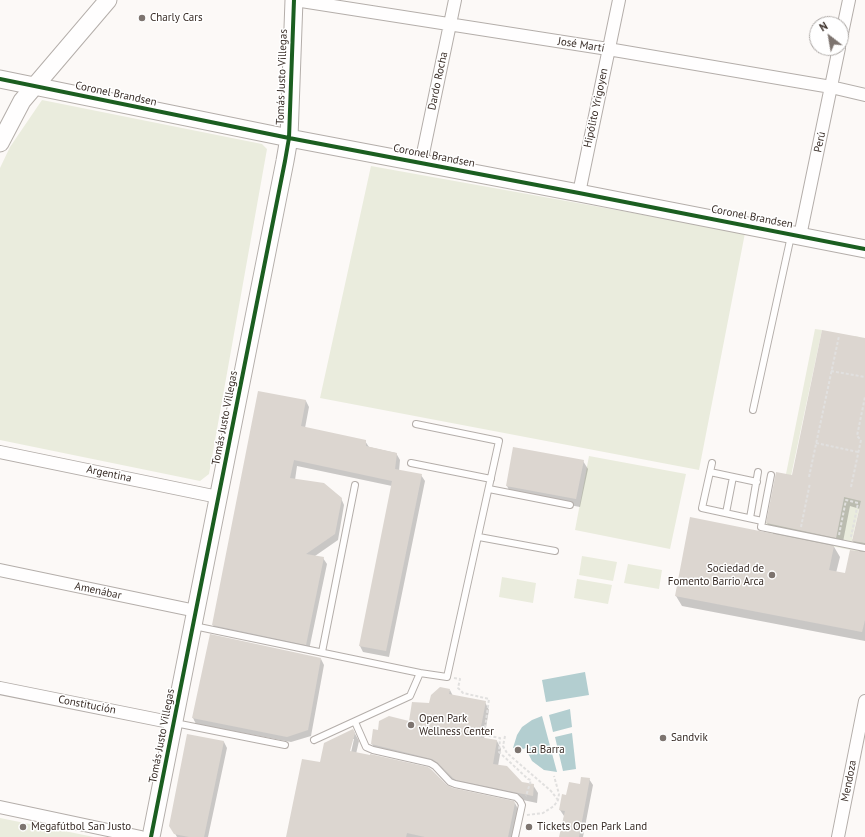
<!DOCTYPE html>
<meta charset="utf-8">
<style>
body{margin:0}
#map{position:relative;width:865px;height:837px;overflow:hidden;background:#fcf9f7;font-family:"PT Sans",sans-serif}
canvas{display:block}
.north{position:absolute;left:809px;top:16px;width:40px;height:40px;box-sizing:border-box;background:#fff;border:1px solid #afaba8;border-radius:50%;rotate:329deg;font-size:11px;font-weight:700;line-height:16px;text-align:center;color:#382c26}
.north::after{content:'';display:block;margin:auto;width:14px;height:18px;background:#7d746f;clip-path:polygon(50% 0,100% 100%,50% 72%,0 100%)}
</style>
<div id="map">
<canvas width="865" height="837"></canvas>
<div class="north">N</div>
</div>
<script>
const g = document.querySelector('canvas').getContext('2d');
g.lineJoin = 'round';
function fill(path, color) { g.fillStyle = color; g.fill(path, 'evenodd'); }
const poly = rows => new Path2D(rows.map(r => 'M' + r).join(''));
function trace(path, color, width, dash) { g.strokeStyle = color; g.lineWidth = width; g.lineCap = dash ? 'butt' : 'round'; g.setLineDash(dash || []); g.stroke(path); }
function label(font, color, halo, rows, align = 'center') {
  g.font = font + ' "PT Sans",sans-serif'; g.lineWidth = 3; g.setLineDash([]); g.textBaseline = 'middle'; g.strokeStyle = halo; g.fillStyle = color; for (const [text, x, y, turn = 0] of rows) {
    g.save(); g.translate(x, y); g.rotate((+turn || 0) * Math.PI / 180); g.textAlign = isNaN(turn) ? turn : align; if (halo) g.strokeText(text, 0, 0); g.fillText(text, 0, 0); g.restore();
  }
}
const green = poly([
 [42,100,262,144,267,149,209,474,200,481,0,440,0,168,10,147],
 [371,166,745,233,699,470,320,398],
 [815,329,822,330,791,476,795,477,837,334,842,334,835,369,847,371,855,336,859,337,865,407,861,501,852,539,865,543,865,553,764,532,766,522,779,525,789,475,786,474],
 [833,485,846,488,836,538],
 [589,456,686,474,670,549,575,530],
 [582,556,617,562,613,581,579,575],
 [628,564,662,570,659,589,624,583],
 [502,577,536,583,533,603,499,597],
 [577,579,612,585,608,604,574,598],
 [0,818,94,837,0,837]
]);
const water = poly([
 [585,672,589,695,546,702,542,680],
 [570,709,572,727,553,732,549,715],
 [542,716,557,772,544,770,532,761,527,751,531,747,528,745,526,748,523,749,518,747,513,748,517,735,522,727,532,720],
 [572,733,576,769,563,771,555,737]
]);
const shadow = poly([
 [865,339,865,641,682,606,676,596,774,535,767,523,777,473,792,476],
 [850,506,860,509,853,541,860,553,845,575,836,573,840,557,833,545,842,547],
 [259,392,306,401,309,407,305,428,365,441,369,447,396,453,400,460,399,471,421,475,425,481,389,657,363,652,360,646,392,486,297,466,295,480,341,498,344,505,338,540,315,556,323,558,327,564,309,650,217,631,213,625],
 [583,461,588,469,580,507,511,494,507,486],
 [321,659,324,665,311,736,291,742,196,724,193,718],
 [450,690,453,696,485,702,489,710,484,739,497,741,501,749,498,766,522,783,533,785,538,793,537,803,461,787,458,786,444,770,437,766,377,752,372,744,378,731,409,722],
 [353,730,359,741,356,754,453,789,515,803,519,811,514,837,287,837,321,763],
 [352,739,354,739,350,757,348,756],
 [188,735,224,742,227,748,208,837,177,837,170,825],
 [589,779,593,785,583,837,562,837,564,816,560,810,567,796]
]);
const building = poly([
 [822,330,865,338,865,543,852,541,861,501,844,497,836,538,766,523,776,472,792,475],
 [258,391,306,400,301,426,366,440,366,446,397,453,395,469,422,474,386,651,359,646,392,481,294,460,290,478,324,483,342,498,335,534,306,554,324,557,306,645,212,625],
 [513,447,584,460,576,499,506,486],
 [690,517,834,546,829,570,845,573,850,550,865,552,865,620,862,632,675,596],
 [210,634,321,658,308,730,287,737,192,718],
 [440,687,450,689,449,694,486,701,479,737,497,740,493,764,507,766,522,782,534,784,533,796,456,780,453,778,438,763,432,759,371,744,373,729,378,730,379,721,389,716,409,721,412,702,429,703,431,695],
 [353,729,355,733,350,751,370,755,370,754,428,767,432,770,447,785,453,788,514,801,515,803,508,837,425,837,407,833,406,837,286,837,302,759,320,762,324,743],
 [187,734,224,741,204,837,189,837,174,834,169,826],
 [581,777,590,778,579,837,559,837,565,811,559,810,562,794,566,795,569,782,580,784]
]);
const path = poly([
 [831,371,865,377],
 [816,443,858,452],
 [809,477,839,336],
 [851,487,861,440,857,436,865,397],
 [801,527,810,483],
 [839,535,846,500,858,503,851,537],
 [454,678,460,679,458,688,463,693,489,699,484,735,500,738,499,752,528,779,531,780,526,796],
 [505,736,503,746,507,753,551,791,558,800],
 [527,815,543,813,554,806,558,800,559,794,554,776]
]);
const lane = poly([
 [753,410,791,236],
 [411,463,491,479],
 [712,463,702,508,762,521],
 [710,472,757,482],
 [771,475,761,527,865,548],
 [489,489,570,505],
 [726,513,733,477],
 [750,518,758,472],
 [479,537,555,551],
 [194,626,420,673],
 [322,652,355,485],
 [355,722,366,747,373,750,430,763,435,766,450,782,455,784,516,797,520,801,522,805,515,837],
 [175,723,285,745],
 [314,740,410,696,420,673,447,677,499,441,416,424]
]);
const street = poly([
 [295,0,608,49,831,87,865,95],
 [841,38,849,0],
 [421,163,455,0],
 [579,193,619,0],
 [800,236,839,48],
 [0,452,218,497],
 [0,570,196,611],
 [0,688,174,723],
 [0,807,141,837],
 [838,837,865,701]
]);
const secondary = poly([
 [0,79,289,138,579,193,865,249],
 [0,143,22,101,108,0],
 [151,837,285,161,289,138,294,0]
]);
const cycleway = poly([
 [0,79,289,138,579,193,865,249],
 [151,837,285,161,289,138,294,0]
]);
const markers = [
 [142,18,4,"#7d746f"],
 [772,575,4,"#7d746f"],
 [411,725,4,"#7d746f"],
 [663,738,4,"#7d746f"],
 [518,750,4,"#7d746f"],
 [23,827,4,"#7d746f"],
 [529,827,4,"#7d746f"]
];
const poiNames = [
 ["Charly Cars",150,18],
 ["Sociedad de",764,569,"right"],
 ["Fomento Barrio Arca",764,582,"right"],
 ["Open Park",419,719],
 ["Wellness Center",419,732],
 ["Sandvik",671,738],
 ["La Barra",526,750],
 ["Megafútbol San Justo",31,827],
 ["Tickets Open Park Land",537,827]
];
const streetNames = [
 ["José Martí",581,45,9],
 ["Tomás Justo Villegas",282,77,-88],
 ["Dardo Rocha",438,81,-78],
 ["Coronel Brandsen",116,94,12],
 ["Hipólito Yrigoyen",596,108,-78],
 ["Perú",820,142,-78],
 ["Coronel Brandsen",434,156,11],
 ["Coronel Brandsen",752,217,11],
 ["Tomás Justo Villegas",225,418,-79],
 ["Argentina",109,474,12],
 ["Amenábar",98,591,12],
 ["Constitución",87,705,11],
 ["Tomás Justo Villegas",162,736,-79],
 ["Mendoza",849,781,-79]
];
fill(green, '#eaecdd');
fill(water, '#b3ced0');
fill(shadow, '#0003');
fill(building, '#dcd6d0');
trace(lane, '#b4aeaa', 8);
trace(street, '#b4aeaa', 14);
trace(secondary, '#b4aeaa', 19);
trace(path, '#e1e0df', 2, [3, 2]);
trace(lane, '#fffefe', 6);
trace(street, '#fffefe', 12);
trace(secondary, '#fffefe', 17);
trace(cycleway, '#1b5e20', 4);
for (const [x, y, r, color] of markers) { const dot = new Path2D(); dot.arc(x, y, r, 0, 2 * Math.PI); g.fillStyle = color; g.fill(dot); trace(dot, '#fff', 1.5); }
label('11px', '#382c26', '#fff', poiNames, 'left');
label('11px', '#382c26', '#fff', streetNames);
</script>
